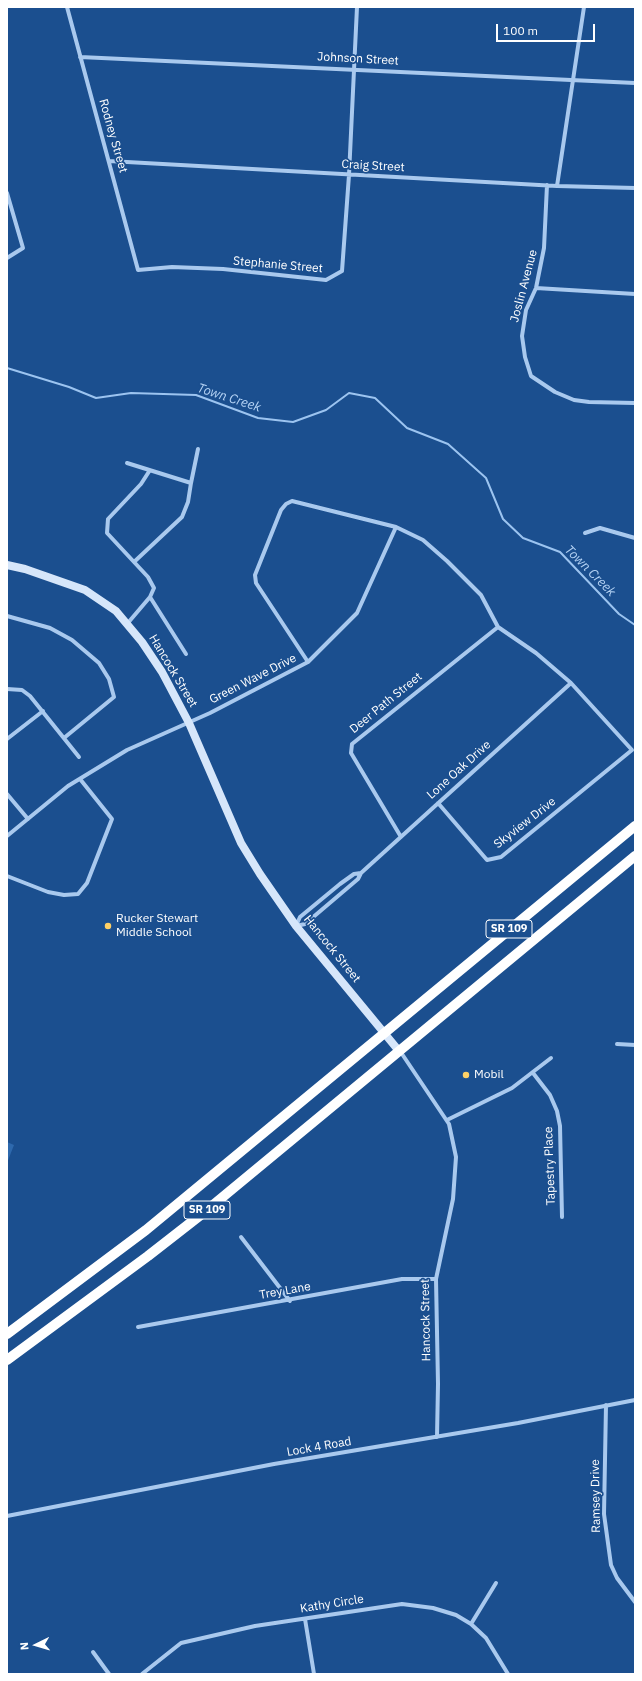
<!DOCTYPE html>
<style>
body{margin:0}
#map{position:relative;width:642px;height:1681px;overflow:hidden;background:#1b4f8f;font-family:"IBM Plex Sans",sans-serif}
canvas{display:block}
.frame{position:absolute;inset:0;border:8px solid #fff;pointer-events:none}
.north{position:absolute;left:16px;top:1625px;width:40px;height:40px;-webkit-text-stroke:3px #1b4f8f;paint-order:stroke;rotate:265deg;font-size:11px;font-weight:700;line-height:16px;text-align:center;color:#fff}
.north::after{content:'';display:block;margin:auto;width:14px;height:18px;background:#fff;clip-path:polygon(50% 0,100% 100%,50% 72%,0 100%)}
.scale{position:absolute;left:496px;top:24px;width:99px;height:18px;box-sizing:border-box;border:2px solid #fff;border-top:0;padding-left:5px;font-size:12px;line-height:14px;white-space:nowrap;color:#fff;-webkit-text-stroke:3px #1b4f8f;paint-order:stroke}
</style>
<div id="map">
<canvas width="642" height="1681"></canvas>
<div class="frame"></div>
<div class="north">N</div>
<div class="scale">100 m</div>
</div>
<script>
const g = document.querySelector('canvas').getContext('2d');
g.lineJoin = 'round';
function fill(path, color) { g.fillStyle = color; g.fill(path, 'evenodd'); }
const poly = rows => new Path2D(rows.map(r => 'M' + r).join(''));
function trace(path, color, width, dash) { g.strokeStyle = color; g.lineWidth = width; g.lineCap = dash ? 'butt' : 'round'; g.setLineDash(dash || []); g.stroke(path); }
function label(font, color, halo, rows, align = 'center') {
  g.font = font + ' "IBM Plex Sans",sans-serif'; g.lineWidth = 3.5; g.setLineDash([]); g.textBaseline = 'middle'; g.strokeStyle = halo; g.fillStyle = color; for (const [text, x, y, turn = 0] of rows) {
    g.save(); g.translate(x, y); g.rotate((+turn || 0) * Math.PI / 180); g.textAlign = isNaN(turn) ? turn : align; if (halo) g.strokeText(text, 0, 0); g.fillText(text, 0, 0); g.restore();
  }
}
const green = poly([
 [7,1142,14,1145,7,1163]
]);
const stream = poly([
 [7,368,69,387,96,398,131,393,196,395,258,418,293,422,326,410,349,393,375,398,407,428,448,444,486,478,503,519,523,538,560,552,619,614,635,625]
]);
const street = poly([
 [67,7,138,270,172,267,223,269,326,280,342,271,349,175,357,7],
 [80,57,635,83],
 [109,161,557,186,635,188],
 [547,185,544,248,536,288,526,310,522,336,525,357,531,376,555,392,574,400,589,402,635,403],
 [557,186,584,7],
 [7,193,23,248,7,258],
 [536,288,635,294],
 [127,463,191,483,188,502,182,517,134,562,148,577,154,588,150,597,127,624],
 [191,483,198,449],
 [585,533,600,528,635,538],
 [134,562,107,533,108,519,141,484,150,470],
 [150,597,186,654],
 [7,616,50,628,72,640,99,663,109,679,114,697,64,738],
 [308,662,256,583,255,575,281,510,286,504,292,501,396,527,423,540,447,561,481,595,498,627,536,653,571,683,632,750,501,857,487,860,438,803],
 [7,689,22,690,30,696,79,757],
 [7,739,43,711],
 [7,794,28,819],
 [7,836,68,786,127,750,210,713,308,662,357,613,396,527],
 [401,837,351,753,352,744,498,627],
 [7,876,48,892,64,895,78,894,87,883,112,819,80,779],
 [296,926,305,924,358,879,361,873,571,683],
 [296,926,300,917,340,884,354,874,361,873],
 [617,1044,635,1045],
 [400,1051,449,1124,456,1157,453,1199,436,1279,438,1384,437,1437],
 [533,1073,550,1095,557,1111,560,1126,562,1217],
 [447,1120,512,1088,551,1058],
 [241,1237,290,1301],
 [138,1327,402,1279,436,1279],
 [606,1405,604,1514,611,1565,617,1578,635,1602],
 [7,1516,274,1464,518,1423,635,1400],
 [305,1619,314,1674],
 [471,1624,496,1583],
 [93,1652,109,1674],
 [142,1674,181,1643,255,1626,402,1604,433,1608,456,1615,471,1624,486,1638,508,1674]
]);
const secondary = poly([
 [7,565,25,569,85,590,116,611,142,642,162,672,189,723,241,843,260,874,296,926,399,1051]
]);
const highway = poly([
 [7,1334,146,1230,635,826],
 [7,1360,148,1256,207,1210,635,856]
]);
const markers = [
 [108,926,4,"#ffd166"],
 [466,1075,4,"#ffd166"]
];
const shields = [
 [509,929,46],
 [207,1210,46]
];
const shieldNames = [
 ["SR 109",509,929],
 ["SR 109",207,1210]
];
const streetNames = [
 ["Johnson Street",358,59,3],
 ["Rodney Street",113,136,74],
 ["Craig Street",373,166,3],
 ["Stephanie Street",278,265,5],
 ["Joslin Avenue",524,286,-75],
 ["Hancock Street",173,671,59],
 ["Green Wave Drive",253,679,-27],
 ["Deer Path Street",386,703,-39],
 ["Lone Oak Drive",459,770,-42],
 ["Skyview Drive",525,823,-38],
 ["Hancock Street",332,949,51],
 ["Tapestry Place",550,1166,-92],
 ["Trey Lane",285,1291,-10],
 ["Hancock Street",426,1320,-91],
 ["Lock 4 Road",319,1447,-10],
 ["Ramsey Drive",596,1496,-91],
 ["Kathy Circle",332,1604,-9]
];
const poiNames = [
 ["Rucker Stewart",116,919],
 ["Middle School",116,933],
 ["Mobil",474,1075]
];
const waterNames = [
 ["Town Creek",229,398,18],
 ["Town Creek",590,571,45]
];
fill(green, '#2e69ad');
trace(stream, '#9cc4f0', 2);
trace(street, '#a9c9ee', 4);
trace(secondary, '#d6e6fa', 8);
trace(highway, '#fff', 10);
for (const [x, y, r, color] of markers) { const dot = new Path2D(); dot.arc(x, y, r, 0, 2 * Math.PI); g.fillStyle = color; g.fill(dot); trace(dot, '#1b4f8f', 1.5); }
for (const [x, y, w] of shields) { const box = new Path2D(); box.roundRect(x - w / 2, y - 9, w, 18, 3); g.fillStyle = '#1b4f8f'; g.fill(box); trace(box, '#fff', 1); }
label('bold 11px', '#fff', null, shieldNames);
label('12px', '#fff', '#1b4f8f', streetNames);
label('12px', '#fff', '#1b4f8f', poiNames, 'left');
label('italic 13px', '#b5d3f5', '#1b4f8f', waterNames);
</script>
